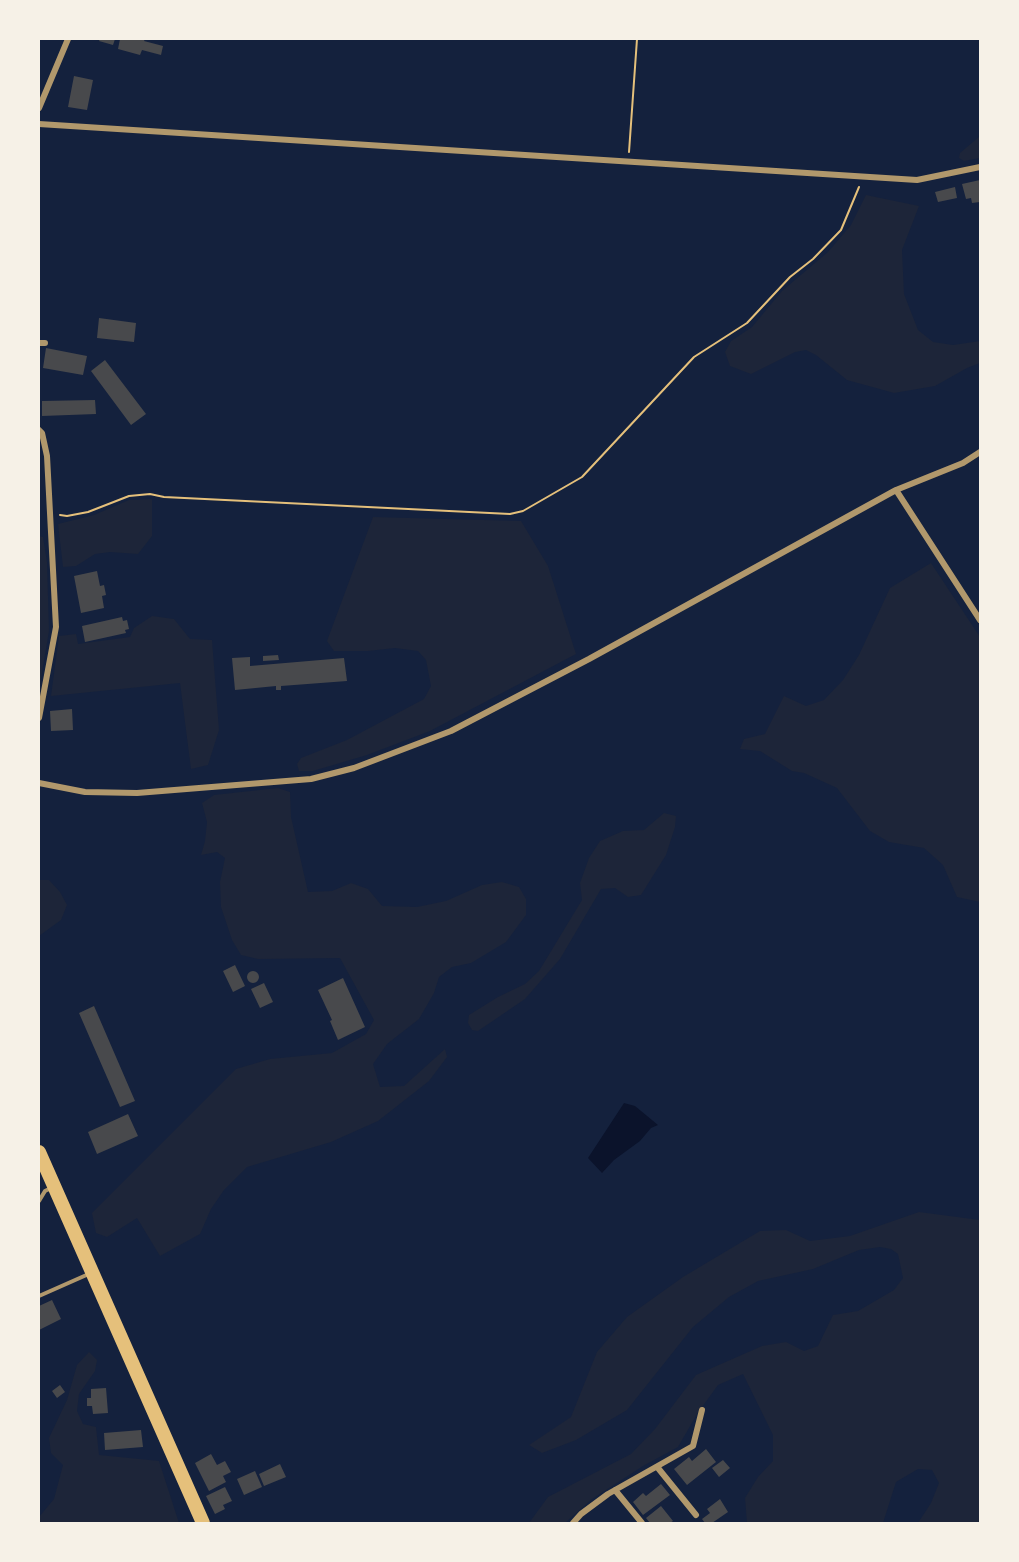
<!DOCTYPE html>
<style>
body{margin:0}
#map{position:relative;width:1019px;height:1562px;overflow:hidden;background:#14213d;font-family:"DejaVu Sans",sans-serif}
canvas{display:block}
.frame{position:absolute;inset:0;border:40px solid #f6f1e7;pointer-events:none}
</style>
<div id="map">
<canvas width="1019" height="1562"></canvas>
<div class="frame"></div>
</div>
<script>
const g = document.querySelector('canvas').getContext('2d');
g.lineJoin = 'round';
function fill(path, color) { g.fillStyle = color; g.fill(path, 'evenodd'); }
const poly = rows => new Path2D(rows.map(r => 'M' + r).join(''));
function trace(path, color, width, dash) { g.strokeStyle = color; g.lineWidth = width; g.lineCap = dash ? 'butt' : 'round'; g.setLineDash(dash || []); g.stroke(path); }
const green = poly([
 [980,136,980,158,964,161,959,158,960,153],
 [866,195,919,206,902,250,904,294,918,330,933,342,953,345,980,341,980,363,967,368,935,386,894,393,847,380,816,355,806,350,795,352,751,374,730,366,725,352,731,341,752,327,782,291,828,252,851,225],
 [152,499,152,536,138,554,110,552,95,554,76,566,63,567,58,524,94,515,129,500],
 [373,517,521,521,548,566,576,654,430,731,367,755,313,771,299,771,297,764,301,758,347,740,424,699,431,686,426,660,418,651,395,648,368,651,334,651,327,641],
 [39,536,43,537,47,562,49,631,39,690],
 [931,563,980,637,980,902,957,897,943,865,924,848,889,842,870,831,837,788,804,773,792,771,760,751,740,749,744,739,765,734,784,696,806,706,824,700,843,680,859,655,890,588],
 [152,616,174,619,190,639,212,640,219,730,208,765,191,769,180,683,51,696,59,636,76,634,78,644,130,637,134,628],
 [278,788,290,792,291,817,308,892,332,891,351,883,368,889,382,906,417,907,446,901,482,885,502,882,519,887,526,899,526,915,506,942,471,963,452,967,439,977,434,993,419,1019,387,1044,373,1064,380,1087,404,1086,445,1049,447,1057,429,1081,378,1121,331,1142,247,1167,224,1190,211,1209,200,1234,160,1256,137,1218,107,1237,96,1233,92,1213,236,1069,270,1059,332,1053,366,1034,374,1020,340,958,258,959,241,955,232,940,221,907,220,882,225,858,217,852,201,855,205,841,207,822,202,803,214,795],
 [664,813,676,816,675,827,666,855,641,895,628,897,615,888,601,889,560,959,525,999,478,1031,472,1030,468,1023,469,1015,498,997,525,984,539,971,582,900,580,883,589,858,600,841,623,831,644,830],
 [39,880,49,880,60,892,67,905,61,920,39,936],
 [919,1212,980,1220,980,1523,918,1523,931,1503,939,1483,932,1470,918,1469,896,1482,883,1523,747,1523,745,1498,758,1477,773,1461,773,1435,743,1374,718,1385,697,1414,678,1447,643,1466,592,1499,565,1523,529,1523,548,1497,631,1454,655,1429,696,1375,762,1346,786,1342,804,1351,818,1346,833,1315,858,1311,894,1290,903,1278,898,1254,891,1249,880,1247,859,1250,813,1269,758,1281,729,1297,693,1327,627,1410,576,1440,542,1453,529,1445,571,1417,597,1352,627,1317,683,1277,760,1231,786,1230,810,1241,850,1236],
 [89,1352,97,1360,95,1371,79,1394,77,1411,83,1424,96,1427,99,1455,159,1461,179,1523,39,1523,39,1517,54,1499,63,1465,51,1453,49,1438,67,1400,77,1365]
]);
const water = poly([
 [624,1103,635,1106,658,1125,651,1128,640,1141,614,1160,602,1173,588,1158]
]);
const building = poly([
 [100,39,115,39,113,45,99,41],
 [120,39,145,39,144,41,163,46,161,55,142,50,140,55,118,49],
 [74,76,93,80,87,110,68,107],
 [980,180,980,202,972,203,971,198,966,199,962,184],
 [955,187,957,198,938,202,935,192],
 [99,318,136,323,134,342,97,338],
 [46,348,87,356,83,375,43,368],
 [105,360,146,414,131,425,91,371],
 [95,400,96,414,42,416,42,401],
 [97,571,100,586,104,585,106,595,102,596,104,608,81,613,74,576],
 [122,617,123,621,127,620,129,629,125,630,126,633,85,642,82,626],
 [278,655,279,660,263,661,263,656],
 [250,657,250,666,344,658,347,681,281,686,281,690,276,690,276,686,235,690,232,658],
 [72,709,73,730,51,731,50,711],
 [235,965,245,986,233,992,223,971],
 '247 977a6 6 0 1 1 12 0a6 6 0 1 1-12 0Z',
 [343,978,365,1027,338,1040,330,1021,332,1020,318,990],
 [264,983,273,1002,260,1008,251,989],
 [94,1006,135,1101,120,1107,79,1013],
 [128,1114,138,1136,97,1154,88,1132],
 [52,1300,61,1319,39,1330,39,1306],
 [60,1385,65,1392,57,1398,52,1391],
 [106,1388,108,1413,93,1414,92,1406,87,1406,87,1398,91,1398,91,1389],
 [141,1430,143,1447,105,1450,104,1433],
 [706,1449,716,1462,687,1485,674,1469,689,1457,692,1461],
 [211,1454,217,1465,225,1461,231,1472,223,1476,226,1482,209,1491,195,1463],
 [723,1460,730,1468,719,1477,712,1468],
 [280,1464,286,1477,264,1486,259,1474],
 [255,1471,262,1487,244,1495,237,1479],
 [661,1484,670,1495,643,1515,633,1502,643,1493,646,1496],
 [225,1487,232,1501,223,1505,225,1509,215,1514,206,1496],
 [720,1499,728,1512,712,1523,705,1523,702,1519,710,1513,707,1509],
 [661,1506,673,1521,670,1523,650,1523,646,1518]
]);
const path = poly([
 [629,152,637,39],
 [60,515,67,516,88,512,129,496,150,494,164,497,510,514,523,511,582,477,694,357,747,323,790,277,813,259,841,230,859,187]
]);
const service = poly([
 [39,1201,45,1191,51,1188],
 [39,1296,91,1273]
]);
const minor = poly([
 [39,108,68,39],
 [39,124,917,180,980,167],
 [39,343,45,343],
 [39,430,42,433,47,456,56,627,39,718],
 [896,490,980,620],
 [39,783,85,792,137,793,311,779,354,768,451,731,589,659,896,490,963,463,980,452],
 [658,1468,696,1515],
 [615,1490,642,1523],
 [573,1523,581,1514,608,1494,693,1446,702,1410]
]);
const trunk = poly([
 [39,1152,203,1523]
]);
fill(green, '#1d2539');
fill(water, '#0b132b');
fill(building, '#48494c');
trace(path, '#e5c07b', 2);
trace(service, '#b1986c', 4);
trace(minor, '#b1986c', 6);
trace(trunk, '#e5c07b', 14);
</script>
